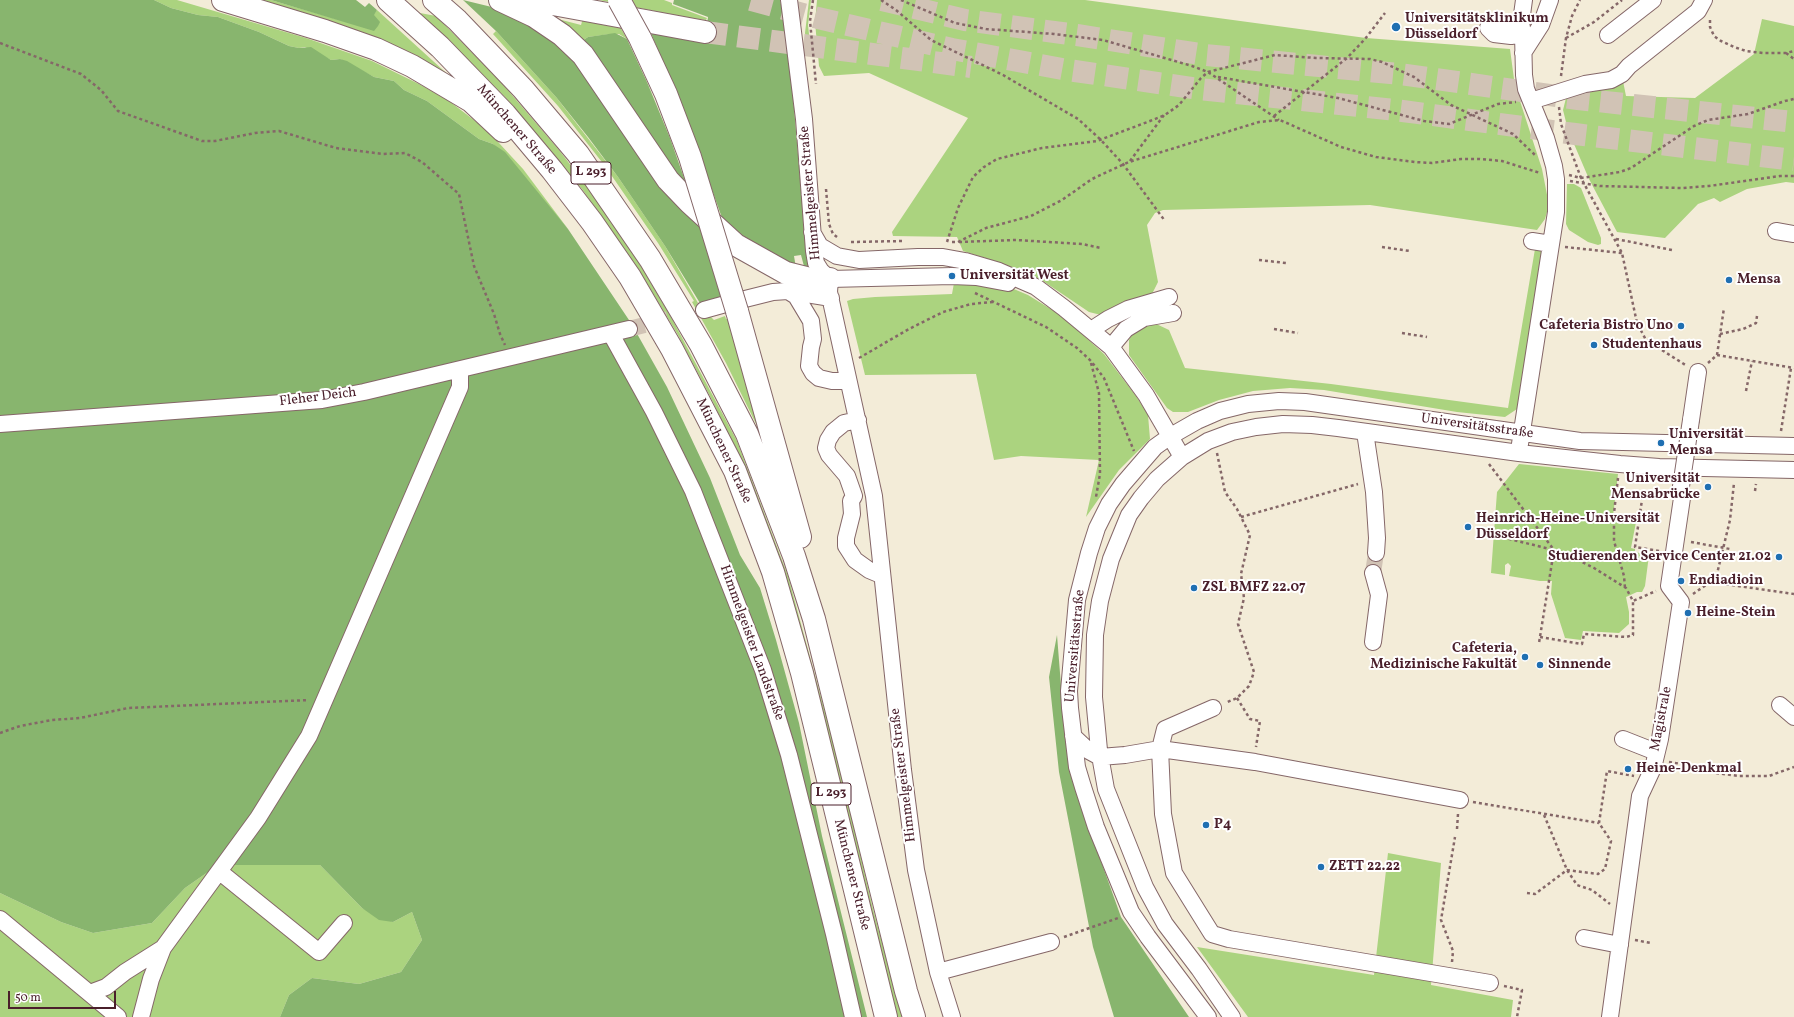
<!DOCTYPE html>
<meta charset="utf-8">
<style>
body{margin:0}
#map{position:relative;width:1794px;height:1017px;overflow:hidden;background:#f3ecd8;font-family:Vollkorn,serif}
canvas{display:block}
.scale{position:absolute;left:8px;top:991px;width:108px;height:18px;box-sizing:border-box;border:2px solid #4a1f2b;border-top:0;padding-left:5px;font-size:12px;line-height:14px;white-space:nowrap;color:#4a1f2b;-webkit-text-stroke:3px #fff;paint-order:stroke}
</style>
<div id="map">
<canvas width="1794" height="1017"></canvas>
<div class="scale">50 m</div>
</div>
<script>
const g = document.querySelector('canvas').getContext('2d');
g.lineJoin = 'round';
function fill(path, color) { g.fillStyle = color; g.fill(path, 'evenodd'); }
const poly = rows => new Path2D(rows.map(r => 'M' + r).join(''));
function trace(path, color, width, dash) { g.strokeStyle = color; g.lineWidth = width; g.lineCap = dash ? 'butt' : 'round'; g.setLineDash(dash || []); g.stroke(path); }
function label(font, color, halo, rows, align = 'center') {
  g.font = font + ' Vollkorn,serif'; g.lineWidth = 4; g.setLineDash([]); g.textBaseline = 'middle'; g.strokeStyle = halo; g.fillStyle = color; for (const [text, x, y, turn = 0] of rows) {
    g.save(); g.translate(x, y); g.rotate((+turn || 0) * Math.PI / 180); g.textAlign = isNaN(turn) ? turn : align; if (halo) g.strokeText(text, 0, 0); g.fillText(text, 0, 0); g.restore();
  }
}
const green = poly([
 [154,0,177,0,306,38,372,61,419,84,449,101,487,130,523,169,568,229,493,144,479,139,427,101,404,90,394,81,374,77,340,59,331,60,305,47,299,48,289,46,259,32,218,17,198,15,171,8],
 [247,0,271,0,374,30,373,15,377,10,455,81],
 [599,0,664,0,672,3,672,5,707,18,706,20,690,18],
 [809,0,811,0,808,25,811,52,810,55,807,56,805,33],
 [817,0,1085,0,1366,38,1510,49,1514,79,1520,101,1542,169,1549,205,1545,219,1537,230,1370,205,1163,210,1155,213,1147,225,1158,282,1152,294,1101,315,1089,312,1043,281,1001,263,963,251,957,237,893,236,892,232,968,118,869,73,824,76,819,66,815,22],
 [549,11,555,12,554,18,581,25,583,18,619,25,627,39,619,34,610,34,588,37,582,41,554,21],
 [420,13,436,16,500,81,559,150,595,197,638,261,671,317,737,441,788,576,838,760,873,909,902,1017,897,1017,732,443,713,402,678,335,639,270,582,189,504,96],
 [1762,19,1794,26,1794,183,1786,182,1747,189,1720,202,1714,198,1698,204,1665,238,1617,232,1589,179,1568,130,1563,110,1566,98,1623,81,1626,96,1695,98,1754,54],
 [496,31,556,97,618,177,665,246,705,315,712,313,711,317,714,320,725,316,726,319,731,318,760,432,726,363,692,302,694,301,658,243,605,166,558,106,493,34],
 [1567,184,1574,184,1581,188,1601,238,1601,244,1598,245,1588,242,1569,230,1566,224],
 [1535,249,1544,250,1517,409,1505,417,1457,412,1324,390,1290,388,1253,391,1219,400,1188,412,1173,412,1167,408,1129,355,1129,340,1134,330,1150,321,1169,330,1185,368,1331,384,1508,408],
 [954,283,1009,287,1028,295,1062,316,1104,354,1136,396,1148,415,1150,439,1119,470,1086,517,1099,460,1021,456,994,460,976,374,865,375,847,301,853,299,875,297,952,294],
 [1519,464,1618,474,1613,516,1637,517,1631,548,1635,549,1635,552,1649,555,1645,586,1642,592,1637,592,1626,597,1629,612,1629,624,1619,633,1583,631,1581,640,1565,638,1551,594,1552,581,1540,581,1509,576,1511,566,1508,563,1505,565,1505,575,1491,573,1497,492],
 [1388,853,1441,863,1431,985,1513,1000,1511,1017,1248,1017,1197,947,1374,975],
 [218,865,320,865,362,908,393,922,412,912,422,940,401,972,359,984,312,978,289,995,280,1017,0,1017,0,893,61,922,93,933,152,923,185,888]
]);
const forest = poly([
 [0,0,154,0,171,8,198,15,218,17,259,32,289,46,299,48,311,47,331,60,340,59,347,61,374,77,394,81,404,90,427,101,479,139,493,144,505,152,568,229,631,323,667,387,710,478,740,555,760,588,776,640,799,723,822,836,867,1017,280,1017,289,995,312,978,359,984,401,972,422,940,412,912,393,922,379,920,362,908,320,865,218,865,185,888,152,923,93,933,61,922,0,893],
 [271,0,356,0,365,7,369,3,377,10,374,15,380,22,378,26,374,31],
 [463,0,504,10,557,40,697,218,722,301,703,308,665,246,618,177,588,137,556,97,496,31],
 [674,0,780,0,784,17,792,84,805,237,809,268,805,270,801,255,794,256,796,268,726,229,682,106,650,31,705,39,708,17,673,4],
 [615,33,627,39,647,82,670,138,689,192,582,41,588,37],
 [1057,635,1063,711,1097,850,1121,917,1189,1017,1114,1017,1093,947,1059,772,1049,677]
]);
const minorTunnel = poly([
 [629,329,704,310],
 [1373,573,1376,553]
]);
const highwayTunnel = poly([
 [751,0,818,18,952,49,1068,70,1199,89,1395,110,1575,134,1794,160],
 [882,0,965,20,1077,35,1206,55,1400,74,1578,99,1794,122],
 [705,32,971,67]
]);
const path = poly([
 [813,0,810,21,816,84],
 [881,0,896,10,931,40,1003,75,1078,119,1100,139,1123,164,1165,221],
 [901,0,955,23,986,29,1054,34,1103,40,1192,66,1208,72,1279,120],
 [1710,20,1710,27,1714,36,1721,41,1734,47,1746,51,1763,53,1786,53,1794,51],
 [1566,38,1594,22,1622,0],
 [0,43,81,74,101,90,118,111,202,141,215,141,255,133,279,131,336,148,383,154,405,153,422,162,459,194,474,266,494,314,500,334,505,345],
 [1786,53,1794,59],
 [1561,76,1566,38,1572,16,1580,0],
 [1218,77,1338,98,1424,121,1449,124,1498,104,1516,102],
 [1559,107,1561,124,1581,178,1622,253,1637,323,1646,340,1687,366],
 [1274,116,1347,58,1365,39,1385,13],
 [1130,161,1164,115],
 [1569,175,1581,178,1620,172,1631,168,1694,126,1708,120,1748,114,1785,101,1794,99],
 [1570,181,1600,186,1682,188,1709,186,1780,176,1794,176],
 [826,189,829,224,833,234,837,237],
 [1616,239,1672,250],
 [851,242,903,241],
 [947,242,958,208,973,177,984,167,997,159,1042,148,1097,141,1150,121,1165,115,1179,105,1201,78,1208,72,1275,55,1316,58,1370,59,1382,62,1414,77,1451,105,1513,134,1535,155],
 [952,242,958,242,986,228,1031,216,1062,200,1092,179,1129,162,1259,122,1280,120,1341,147,1376,157,1415,162,1432,163,1461,159,1480,159,1502,161,1540,173],
 [959,242,1016,240,1082,244,1101,248],
 [1382,247,1410,251],
 [1565,247,1622,253],
 [1259,260,1286,263],
 [975,293,1046,327,1077,348,1091,361,1104,378,1134,451],
 [1274,329,1298,333],
 [1402,333,1427,337],
 [1720,334,1743,329,1756,323,1757,316],
 [1717,355,1794,368],
 [859,358,909,329,943,312,971,304,993,302],
 [1091,363,1099,393,1100,474,1096,497],
 [1708,363,1717,355,1724,308],
 [1746,391,1752,361],
 [1781,431,1791,368],
 [1217,453,1225,492,1237,509,1250,535,1241,574,1244,598,1238,624,1254,672,1249,686,1237,698,1225,703],
 [1489,464,1554,550,1539,643],
 [1618,478,1614,513,1614,541,1624,576,1625,588],
 [1755,491,1756,484],
 [1241,517,1358,484],
 [1497,536,1554,550,1576,559,1594,568,1626,588,1633,601,1656,591],
 [1691,542,1730,549],
 [1659,551,1635,547,1643,493,1665,496],
 [1716,578,1724,584,1794,594],
 [1693,594,1716,578,1730,520,1734,483],
 [1540,637,1582,644,1584,634,1626,637,1633,635,1633,601],
 [1237,698,1250,719,1260,721,1256,747],
 [0,733,20,726,52,720,80,718,128,708,309,700],
 [1669,762,1682,764],
 [1716,773,1739,776,1769,776,1794,767],
 [1473,802,1599,823],
 [1544,815,1567,870,1577,885,1592,890,1610,904],
 [1457,829,1458,814],
 [1527,893,1535,894,1567,870,1598,874,1605,869,1611,841,1599,823,1607,771,1634,776],
 [1064,937,1118,918],
 [1635,940,1651,943],
 [1452,962,1453,951,1441,920,1455,837],
 [1504,986,1522,990,1517,1017]
]);
const minor = poly([
 [789,0,804,119,814,251,816,263,821,271,830,279],
 [1494,25,1512,28,1523,34,1511,36,1494,34,1488,28,1494,25],
 [1608,35,1653,0],
 [1523,53,1541,25,1550,0],
 [1531,101,1585,84,1611,80,1622,74,1629,66,1698,11,1704,0],
 [1776,231,1794,234],
 [812,232,820,246,837,256,859,260,918,257,943,257,965,261,999,271,1036,287,1064,308,1111,347,1146,395,1182,457],
 [1532,241,1551,244],
 [830,279,829,292,874,496,903,770,916,870,938,972,952,1017],
 [830,279,952,276,976,277,1008,283],
 [788,291,796,296,811,321,813,339,811,347,809,366,813,373,819,378,832,381,848,381],
 [745,299,773,292,788,291,831,298],
 [704,310,722,305],
 [1091,330,1108,319,1128,309,1169,297],
 [611,334,654,412,693,491,763,670,789,755,834,934,853,1017],
 [1111,347,1126,329,1144,318,1173,313],
 [858,420,844,423,833,432,828,440,826,448,829,455,847,476,854,496,851,501,852,514,846,538,846,546,855,560,869,570,881,575],
 [1691,420,1698,372],
 [0,424,322,400,364,392,629,329],
 [1365,432,1374,492,1377,538,1376,553],
 [1520,444,1556,212,1556,179,1554,166,1546,138,1526,89,1524,75,1523,34,1521,22,1524,0],
 [1373,573,1379,595,1373,642],
 [1780,705,1794,717],
 [1213,708,1165,729,1160,749,1163,814,1174,873,1212,934,1229,939,1490,983],
 [1073,736,1089,751,1100,757,1125,755,1160,749,1255,762,1460,800],
 [1623,739,1656,752],
 [220,872,319,952,344,923],
 [0,919,118,1017],
 [1584,938,1620,945],
 [938,972,1051,942],
 [90,993,106,987,125,972,163,948,258,818,309,736,460,387,460,370],
 [141,1017,151,979,163,948],
 [1208,1017,1148,937,1131,912,1096,827,1083,787,1077,767,1070,708,1069,691,1077,600,1089,553,1097,528,1109,504,1123,484,1155,447,1169,437,1197,421,1220,411,1248,404,1279,401,1305,402,1580,441,1794,446],
 [1232,1017,1199,969,1165,924,1145,887,1106,789,1099,750,1094,697,1095,635,1100,601,1111,559,1129,515,1141,498,1157,479,1182,457,1208,441,1232,432,1256,427,1283,424,1312,425,1338,428,1519,453,1620,464,1659,467,1794,470],
 [1610,1017,1640,796,1653,768,1660,739,1681,602,1669,586,1682,498,1680,493]
]);
const highway = poly([
 [223,0,325,31,376,49,412,66,471,101,503,131],
 [388,0,440,47,505,114,552,170,592,222,630,277,672,349,735,471,773,572,802,673,886,1017],
 [434,0,457,20,523,89,578,154,650,259,701,345,747,434,794,556,814,619,906,991,914,1017],
 [500,0,534,16,562,35,583,55,668,180,690,203,736,245,786,273,810,279,830,279],
 [531,0,705,32],
 [737,311,800,537]
]);
const minorBridge = poly([
 [1680,493,1691,420]
]);
const highwayBridge = poly([
 [619,0,640,38,666,94,690,157,737,311]
]);
const markers = [
 [1396,27,5,"#1f6fb2"],
 [952,276,4,"#1f6fb2"],
 [1729,280,4,"#1f6fb2"],
 [1681,326,4,"#1f6fb2"],
 [1594,345,4,"#1f6fb2"],
 [1661,443,4,"#1f6fb2"],
 [1708,487,4,"#1f6fb2"],
 [1468,527,4,"#1f6fb2"],
 [1779,557,4,"#1f6fb2"],
 [1681,581,4,"#1f6fb2"],
 [1194,588,4,"#1f6fb2"],
 [1688,613,4,"#1f6fb2"],
 [1525,657,4,"#1f6fb2"],
 [1540,665,4,"#1f6fb2"],
 [1628,769,4,"#1f6fb2"],
 [1206,825,4,"#1f6fb2"],
 [1321,867,4,"#1f6fb2"]
];
const shields = [
 [591,173,40],
 [831,794,40]
];
const shieldNames = [
 ["L 293",591,173],
 ["L 293",831,794]
];
const poiNames = [
 ["Universitätsklinikum",1405,19],
 ["Düsseldorf",1405,35],
 ["Universität West",960,276],
 ["Mensa",1737,280],
 ["Cafeteria Bistro Uno",1673,326,"right"],
 ["Studentenhaus",1602,345],
 ["Universität",1669,435],
 ["Mensa",1669,451],
 ["Universität",1700,479,"right"],
 ["Mensabrücke",1700,495,"right"],
 ["Heinrich-Heine-Universität",1476,519],
 ["Düsseldorf",1476,535],
 ["Studierenden Service Center 21.02",1771,557,"right"],
 ["Endiadioin",1689,581],
 ["ZSL BMFZ 22.07",1202,588],
 ["Heine-Stein",1696,613],
 ["Cafeteria,",1517,649,"right"],
 ["Medizinische Fakultät",1517,665,"right"],
 ["Sinnende",1548,665],
 ["Heine-Denkmal",1636,769],
 ["P4",1214,825],
 ["ZETT 22.22",1329,867]
];
const streetNames = [
 ["Münchener Straße",516,130,49],
 ["Himmelgeister Straße",811,193,-95],
 ["Fleher Deich",318,398,-7],
 ["Universitätsstraße",1477,427,8],
 ["Münchener Straße",723,451,65],
 ["Himmelgeister Landstraße",751,643,70],
 ["Universitätsstraße",1076,646,-85],
 ["Magistrale",1662,719,-79],
 ["Himmelgeister Straße",904,775,-97],
 ["Münchener Straße",851,875,76]
];
fill(green, '#abd37f');
fill(forest, '#88b56e');
trace(minorTunnel, '#d1c3b5', 16, [16, 8]);
trace(highwayTunnel, '#d1c3b5', 22, [22, 11]);
trace(minor, '#856768', 18);
trace(highway, '#856768', 24);
trace(path, '#856768', 2.5, [3, 3]);
trace(minor, '#fff', 16);
trace(highway, '#fff', 22);
trace(minorBridge, '#856768', 18, []);
trace(highwayBridge, '#856768', 24, []);
trace(minorBridge, '#fff', 16);
trace(highwayBridge, '#fff', 22);
for (const [x, y, r, color] of markers) { const dot = new Path2D(); dot.arc(x, y, r, 0, 2 * Math.PI); g.fillStyle = color; g.fill(dot); trace(dot, '#fff', 1.5); }
for (const [x, y, w] of shields) { const box = new Path2D(); box.roundRect(x - w / 2, y - 11, w, 22, 3); g.fillStyle = '#fff'; g.fill(box); trace(box, '#4a1f2b', 1); }
label('bold 13px', '#4a1f2b', null, shieldNames);
label('bold 14px', '#4a1f2b', '#fff', poiNames, 'left');
label('14px', '#4a1f2b', '#fff', streetNames);
</script>
